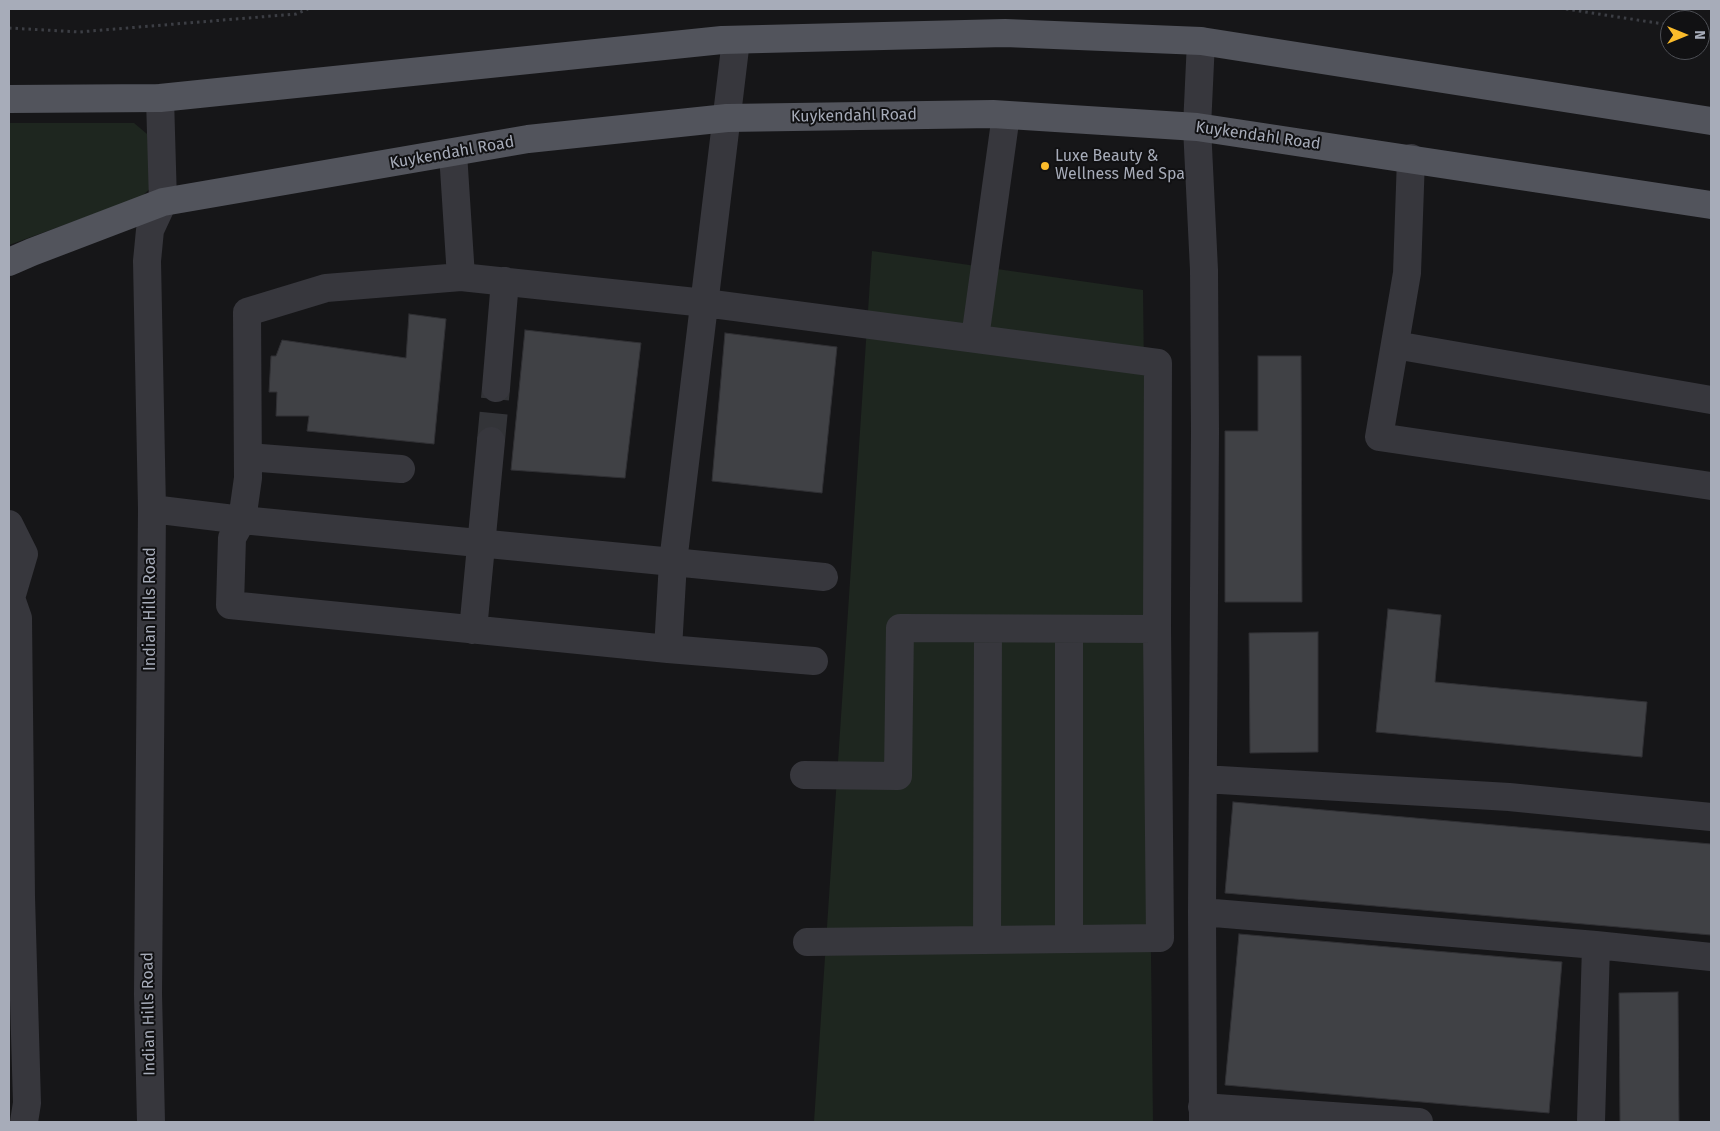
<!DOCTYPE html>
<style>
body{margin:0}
#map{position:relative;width:1720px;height:1131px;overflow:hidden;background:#161618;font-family:"Fira Sans",sans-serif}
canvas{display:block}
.frame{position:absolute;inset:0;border:10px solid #a7acb9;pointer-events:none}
.north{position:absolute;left:1660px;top:10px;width:50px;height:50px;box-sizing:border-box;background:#111113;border:1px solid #4d4f55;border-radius:50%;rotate:90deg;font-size:14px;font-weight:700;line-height:20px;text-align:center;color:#a7acb9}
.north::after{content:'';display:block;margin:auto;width:18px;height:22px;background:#fabb2b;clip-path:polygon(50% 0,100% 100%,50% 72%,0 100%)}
</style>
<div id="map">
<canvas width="1720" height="1131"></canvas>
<div class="frame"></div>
<div class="north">N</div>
</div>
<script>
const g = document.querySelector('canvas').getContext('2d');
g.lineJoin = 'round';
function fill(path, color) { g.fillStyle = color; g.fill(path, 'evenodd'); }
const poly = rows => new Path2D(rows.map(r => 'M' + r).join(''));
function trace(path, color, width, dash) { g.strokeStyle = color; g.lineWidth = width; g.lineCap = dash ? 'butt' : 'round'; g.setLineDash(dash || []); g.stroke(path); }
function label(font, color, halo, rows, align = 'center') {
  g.font = font + ' "Fira Sans",sans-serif'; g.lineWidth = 4; g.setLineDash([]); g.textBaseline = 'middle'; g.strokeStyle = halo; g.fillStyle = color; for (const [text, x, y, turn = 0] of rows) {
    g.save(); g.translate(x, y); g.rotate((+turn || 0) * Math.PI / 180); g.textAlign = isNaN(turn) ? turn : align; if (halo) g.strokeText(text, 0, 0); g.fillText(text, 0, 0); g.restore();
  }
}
const green = poly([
 [9,123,134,123,153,139,154,185,141,197,9,245],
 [872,251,1143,290,1153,1122,814,1122]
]);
const building = poly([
 [409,314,446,319,434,444,307,431,309,416,276,416,277,392,269,392,271,356,276,356,282,340,406,358,409,314],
 [525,330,641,343,625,478,511,470,525,330],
 [725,333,837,347,822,493,712,481,725,333],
 [1258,356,1301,356,1302,602,1225,602,1225,431,1258,431,1258,356],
 [1388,609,1441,615,1435,682,1647,702,1642,757,1376,732,1388,609],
 [1318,632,1318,752,1250,753,1249,633,1318,632],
 [1233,802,1711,844,1711,935,1225,893,1233,802],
 [1239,934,1562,962,1549,1113,1225,1085,1239,934],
 [1678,992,1679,1122,1620,1122,1619,993,1678,992]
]);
const minorTunnel = poly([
 [491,441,496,388]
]);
const path = poly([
 [1566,9,1670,25],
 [9,28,79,32,296,14,308,9],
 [1700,29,1711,31]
]);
const minor = poly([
 [1201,41,1197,127,1204,270,1205,432,1202,912,1203,1122],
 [453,153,461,277],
 [1411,158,1407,273,1379,437,1711,486],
 [975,338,1006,115],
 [1395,345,1711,400],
 [496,388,505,281],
 [248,457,401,469],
 [152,509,242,520,673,562,736,40],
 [9,524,24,554,11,598],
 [9,597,11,598,18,618,21,897,27,1103,24,1122],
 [1069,629,1069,939],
 [473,630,491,441],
 [668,649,230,605,232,538,242,520,248,478,247,312,326,288,461,277,705,303,1158,363,1157,629,900,628,898,776,804,775],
 [814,661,668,649,673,562,824,577],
 [1203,779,1509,797,1711,817],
 [1202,912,1596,945,1711,957],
 [987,940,988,629],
 [807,942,1160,938,1157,629],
 [1202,1107,1419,1122],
 [151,1122,148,994,152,509,147,261,150,230,163,202,160,98],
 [1591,1122,1596,945]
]);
const major = poly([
 [9,99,160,98,722,40,1005,33,1201,41,1711,121],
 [9,262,32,252,163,202,528,139,727,118,993,114,1197,127,1711,205]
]);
const markers = [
 [1045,166,5,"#fabb2b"]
];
const streetNames = [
 ["Kuykendahl Road",854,116,-1],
 ["Kuykendahl Road",1258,136,8],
 ["Kuykendahl Road",452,153,-10],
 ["Indian Hills Road",151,609,-90],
 ["Indian Hills Road",149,1014,-91]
];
const poiNames = [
 ["Luxe Beauty &",1055,157],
 ["Wellness Med Spa",1055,175]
];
fill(green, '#1e261f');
fill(building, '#404145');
trace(building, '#303034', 1);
trace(minorTunnel, '#333438', 28, [28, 14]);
trace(path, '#3c3e44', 3, [2.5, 4]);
trace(minor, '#37373d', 28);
trace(major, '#52545c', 28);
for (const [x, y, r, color] of markers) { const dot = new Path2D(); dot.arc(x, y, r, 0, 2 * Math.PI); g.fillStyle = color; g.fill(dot); trace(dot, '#111113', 2); }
label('16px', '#a7acb9', '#111113', streetNames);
label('16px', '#a7acb9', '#111113', poiNames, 'left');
</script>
